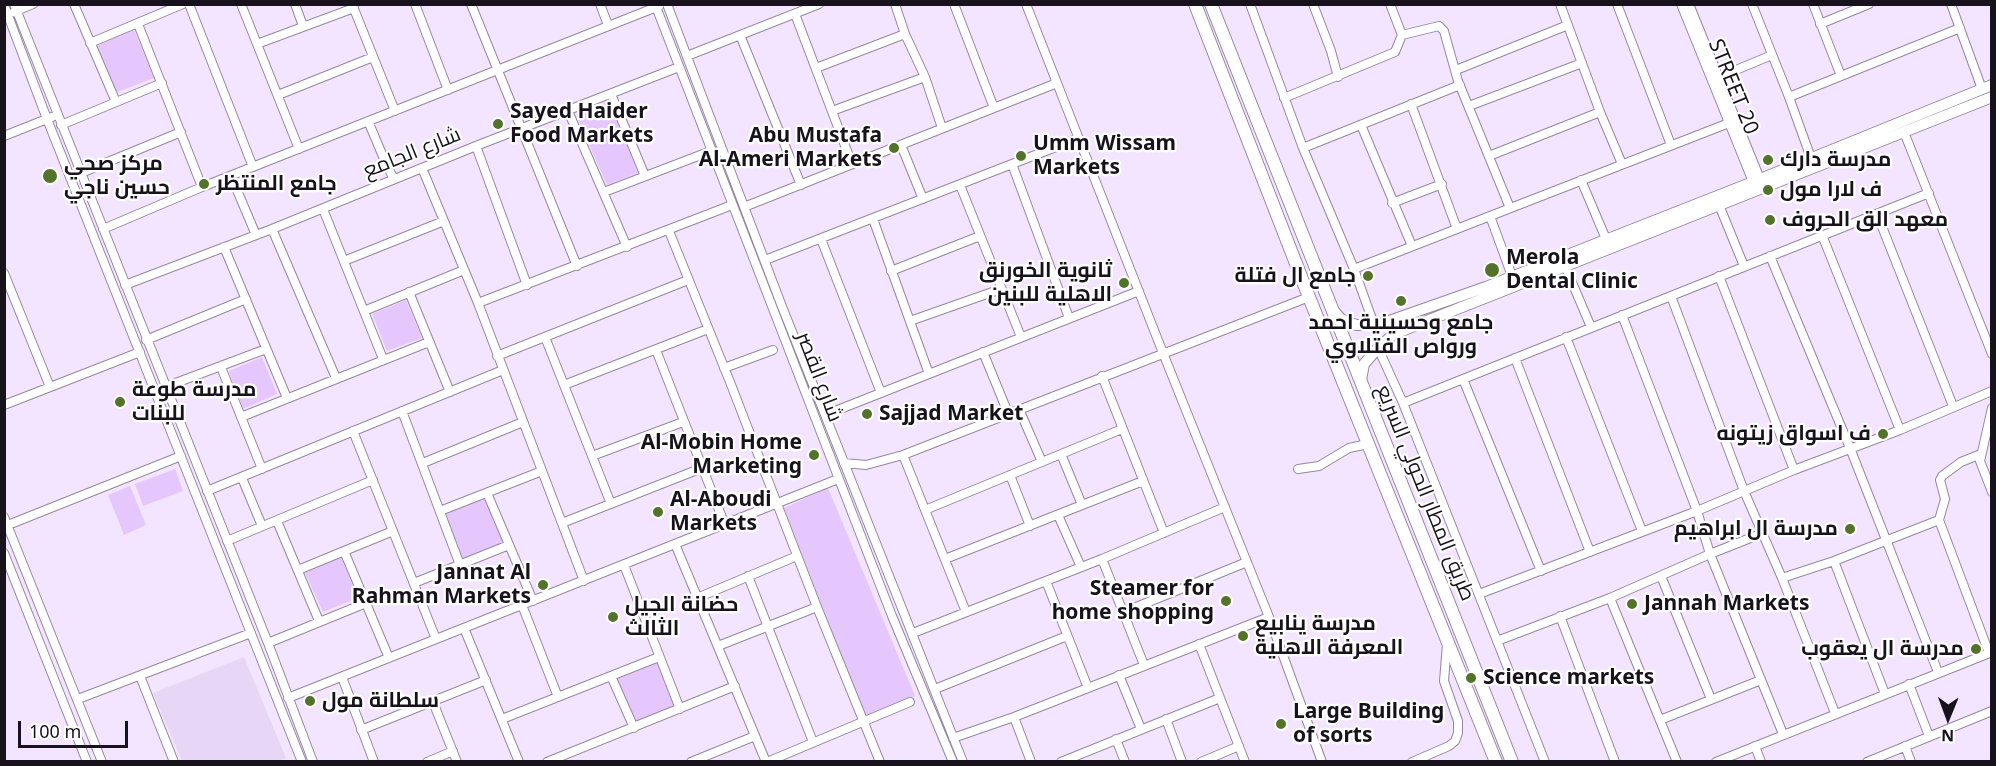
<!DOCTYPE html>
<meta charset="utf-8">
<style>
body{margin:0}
#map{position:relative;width:1996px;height:766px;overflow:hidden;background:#f3e5ff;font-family:"Noto Sans",sans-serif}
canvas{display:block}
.frame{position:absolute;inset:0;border:6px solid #17121b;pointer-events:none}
.north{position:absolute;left:1918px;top:688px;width:60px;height:60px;-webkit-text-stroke:4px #fff;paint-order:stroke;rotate:181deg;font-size:16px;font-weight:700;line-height:24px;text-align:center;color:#17121b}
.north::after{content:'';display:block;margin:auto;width:21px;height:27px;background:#17121b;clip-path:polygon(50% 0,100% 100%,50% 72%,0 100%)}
.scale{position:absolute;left:18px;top:721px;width:110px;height:27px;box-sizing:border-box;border:3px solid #17121b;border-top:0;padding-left:8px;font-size:18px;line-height:21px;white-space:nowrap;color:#17121b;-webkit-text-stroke:4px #fff;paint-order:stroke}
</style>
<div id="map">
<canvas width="1996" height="766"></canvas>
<div class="frame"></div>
<div class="north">N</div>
<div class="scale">100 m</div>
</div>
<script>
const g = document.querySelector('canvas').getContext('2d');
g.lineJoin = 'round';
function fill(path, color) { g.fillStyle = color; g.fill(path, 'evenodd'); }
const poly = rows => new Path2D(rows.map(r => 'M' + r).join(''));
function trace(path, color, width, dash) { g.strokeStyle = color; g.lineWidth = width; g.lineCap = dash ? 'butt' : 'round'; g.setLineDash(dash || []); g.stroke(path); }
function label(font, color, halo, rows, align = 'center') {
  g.font = font + ' "Noto Sans",Cairo,sans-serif'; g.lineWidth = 4.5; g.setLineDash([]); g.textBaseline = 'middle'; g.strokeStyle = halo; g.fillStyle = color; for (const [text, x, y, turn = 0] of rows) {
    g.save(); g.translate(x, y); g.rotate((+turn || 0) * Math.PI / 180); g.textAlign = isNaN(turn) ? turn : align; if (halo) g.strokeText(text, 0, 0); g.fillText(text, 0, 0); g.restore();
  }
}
const built = poly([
 [244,657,286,758,276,762,182,761,153,693]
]);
const green = poly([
 [134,29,154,78,115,93,95,46],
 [609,101,638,173,607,185,576,115],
 [406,300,422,338,387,351,372,314],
 [262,357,277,394,243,409,229,371],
 [175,469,183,491,143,506,135,484],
 [130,486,146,525,124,535,108,495],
 [828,488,915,696,865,717,784,508],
 [486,496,505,543,462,561,444,512],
 [341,557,358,598,323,612,305,573],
 [657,661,675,707,637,723,616,678]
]);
const minor = poly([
 [14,4,268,643,313,762],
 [74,4,116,102],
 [189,4,253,167],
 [241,4,299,149],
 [295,4,303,26],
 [352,4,395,111],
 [415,4,448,90],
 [471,4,577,266],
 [600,4,608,25],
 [655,4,892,616,953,762],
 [667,4,781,304,963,762],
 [895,4,905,34,925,77,942,128],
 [954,4,994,108],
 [1026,4,1163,353,1269,617,1322,762],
 [1250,4,1303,148,1354,269,1372,319,1378,325],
 [1313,4,1331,51,1338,77],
 [1560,4,1600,112,1622,164],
 [1617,4,1671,145],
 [1681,4,1753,182],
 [1689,4,1760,179],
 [1752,4,1789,97,1811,158],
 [1813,4,1841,76],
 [1951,4,1982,89],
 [4,5,47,119,302,762],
 [14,12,33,4],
 [795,14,852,164],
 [138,24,202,187],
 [1820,24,1869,4],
 [740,35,801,185],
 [1402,35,1439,26,1444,31,1458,81,1510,208],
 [90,43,183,4],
 [257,44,354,8],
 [687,56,819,4],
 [816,68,905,34],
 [1456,70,1568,25],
 [1719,77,1772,55],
 [611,94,645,176],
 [278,95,373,57],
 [1789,97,1960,28],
 [1284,98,1395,52,1402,35,1390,4],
 [1411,104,1457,229],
 [1469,106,1582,63],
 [568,111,627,247],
 [832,111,925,77],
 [368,121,387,166,394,179],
 [61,125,162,83],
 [1361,125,1412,246],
 [1904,132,1992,354],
 [4,136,52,117],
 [901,145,923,199],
 [476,146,527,285],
 [1303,148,1460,85],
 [1489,156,1600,112],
 [1012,164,1069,318],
 [422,168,478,303,584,581],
 [81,173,181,132],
 [231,176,256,235],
 [1581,180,1606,239],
 [960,185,1021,337],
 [604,192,711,151],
 [1392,203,1442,184],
 [1719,205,1744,266],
 [744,207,1057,83],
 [323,209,383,359],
 [1877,214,1953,406],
 [1490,216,1512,276],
 [873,219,929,374],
 [103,229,202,187,659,6],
 [272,229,336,378],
 [669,231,730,382,817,607,880,762],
 [1822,235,1900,430],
 [821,239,881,393],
 [224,247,287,398],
 [1770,256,1850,448,1938,672],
 [765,260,1079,138],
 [344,261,444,221],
 [1565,266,1591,327],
 [1354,269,1729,123],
 [891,271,980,236],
 [4,273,50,387],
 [1719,276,1794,470],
 [125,285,272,229,476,146,679,67],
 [409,292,450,392],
 [1671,296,1744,491,1782,578,1835,713],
 [478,303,732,205],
 [364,311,464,270],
 [1622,315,1697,511,1710,554,1783,734],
 [910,321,1001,289],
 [545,337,611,504],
 [1566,337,1642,531],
 [146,340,246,299],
 [1378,348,1403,403,1545,762],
 [656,350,725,525],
 [983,352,1008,413],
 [497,356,688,280],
 [1515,358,1590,552],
 [221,367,262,469],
 [724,368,773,350],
 [1102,376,1164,533],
 [1463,379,1541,571],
 [564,385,708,329],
 [165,387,266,349],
 [1403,403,1929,193],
 [4,405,140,352],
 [1992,408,1980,461,1992,492],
 [1019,409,1042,462],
 [402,411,460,565],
 [825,415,1139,291],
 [241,417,429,342],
 [353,431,436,639],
 [1061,454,1082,505],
 [1981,454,1961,462,1942,476,1940,480,1945,499,1939,520,1989,653],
 [903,455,966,612],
 [592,456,683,422],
 [423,463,523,422],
 [844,463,866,465,903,455,1309,297],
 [1298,469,1319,466,1349,448,1368,444],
 [1010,475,1030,526],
 [242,478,262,526],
 [207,491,503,370],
 [487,493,533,601],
 [925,510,1122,429],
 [440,511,542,471],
 [1058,515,1081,567],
 [4,517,102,762],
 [277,521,319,621],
 [562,523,702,468],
 [8,525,181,456],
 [227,541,373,480],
 [675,544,766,762],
 [344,551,389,658],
 [4,553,87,762],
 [945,559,1143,481],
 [1102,559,1144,665],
 [1834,561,1885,694],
 [624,565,680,709],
 [298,570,393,531],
 [748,576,813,742],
 [1661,576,1711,699],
 [1782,578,1834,561,1939,520],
 [1046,581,1088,688],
 [414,583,509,545],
 [1479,594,1697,511,1794,470,1900,430,1992,391],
 [697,598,797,556],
 [1610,598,1677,762],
 [522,605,558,697],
 [1124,612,1247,562],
 [1560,616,1615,762],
 [464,628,519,762],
 [913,633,1102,559,1225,507],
 [1497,641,1610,598,1710,554,1763,533],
 [268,643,366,603],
 [1199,644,1245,762],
 [718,646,817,607],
 [1119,675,1141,729],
 [140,676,174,762],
 [611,676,634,728],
 [342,677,374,762],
 [1909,684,1929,736],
 [935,689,1067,636],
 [288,698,838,479],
 [78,699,251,633],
 [433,702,457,762],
 [1014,717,1031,762],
 [502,719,659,657],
 [1166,719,1182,762],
 [1660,720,1761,680],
 [361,730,486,680],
 [953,738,1014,717,1269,617],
 [1116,739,1125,762],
 [1755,746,1761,762],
 [1905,746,1911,762],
 [427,762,453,751],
 [547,762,735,686],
 [691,762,755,736],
 [767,762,910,702],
 [1061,762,1220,698],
 [1201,762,1239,746],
 [1412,762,1449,746,1455,741,1458,733,1458,721,1444,681,1447,644],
 [1716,762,1992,652],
 [1867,762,1992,711]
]);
const major = poly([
 [1334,311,1341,319,1356,325,1378,325,1486,287,1753,182,1992,85],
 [1361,380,1364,364,1378,348,1394,334,1992,97]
]);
const highway = poly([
 [1195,4,1309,297,1496,762],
 [1211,4,1512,762]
]);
const markers = [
 [498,124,6,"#53732a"],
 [894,148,6,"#53732a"],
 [1021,156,6,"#53732a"],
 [1768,160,6,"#53732a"],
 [50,176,8,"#53732a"],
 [204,184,6,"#53732a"],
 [1768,190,6,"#53732a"],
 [1770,220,6,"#53732a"],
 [1492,270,8,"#53732a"],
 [1368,276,6,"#53732a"],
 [1124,283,6,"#53732a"],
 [1401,301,6,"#53732a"],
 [120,402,6,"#53732a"],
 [867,414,6,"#53732a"],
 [1883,434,6,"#53732a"],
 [814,455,6,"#53732a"],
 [658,512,6,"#53732a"],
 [1850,529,6,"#53732a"],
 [543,585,6,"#53732a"],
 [1226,601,6,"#53732a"],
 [1632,604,6,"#53732a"],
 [613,617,6,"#53732a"],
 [1243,636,6,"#53732a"],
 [1976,649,6,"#53732a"],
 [1471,678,6,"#53732a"],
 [310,701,6,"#53732a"],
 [1281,724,6,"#53732a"]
];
const streetNames = [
 ["STREET 20",1733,87,68],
 ["شارع الجامع",412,153,-22],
 ["شارع القصر",819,377,69],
 ["طريق المطار الحولي السريع",1425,493,68]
];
const poiNames = [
 ["Sayed Haider",510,112],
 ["Food Markets",510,136],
 ["Abu Mustafa",882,136,"right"],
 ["Al-Ameri Markets",882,160,"right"],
 ["Umm Wissam",1033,144],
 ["Markets",1033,168],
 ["مدرسة دارك",1780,160],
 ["مركز صحي",64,164],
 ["حسين ناجي",64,188],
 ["جامع المنتظر",216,184],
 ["ف لارا مول",1780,190],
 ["معهد الق الحروف",1782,220],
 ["Merola",1506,258],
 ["Dental Clinic",1506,282],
 ["ثانوية الخورنق",1112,271,"right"],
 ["الاهلية للبنين",1112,295,"right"],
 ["جامع ال فتلة",1356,276,"right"],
 ["جامع وحسينية احمد",1401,323,"center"],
 ["ورواص الفتلاوي",1401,347,"center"],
 ["مدرسة طوعة",132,390],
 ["للبنات",132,414],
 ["Sajjad Market",879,414],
 ["ف اسواق زيتونه",1871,434,"right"],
 ["Al-Mobin Home",802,443,"right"],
 ["Marketing",802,467,"right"],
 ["Al-Aboudi",670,500],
 ["Markets",670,524],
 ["مدرسة ال ابراهيم",1838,529,"right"],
 ["Jannat Al",531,573,"right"],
 ["Rahman Markets",531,597,"right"],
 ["Steamer for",1214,589,"right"],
 ["home shopping",1214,613,"right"],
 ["Jannah Markets",1644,604],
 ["حضانة الجيل",625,605],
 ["الثالث",625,629],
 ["مدرسة ينابيع",1255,624],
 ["المعرفة الاهلية",1255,648],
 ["مدرسة ال يعقوب",1964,649,"right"],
 ["Science markets",1483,678],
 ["سلطانة مول",322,701],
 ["Large Building",1293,712],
 ["of sorts",1293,736]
];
fill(built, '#e8d6f7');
fill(green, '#e5c7fe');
trace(minor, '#94879f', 10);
trace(major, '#94879f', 12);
trace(highway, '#94879f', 14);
trace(minor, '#fff', 8);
trace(major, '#fff', 10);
trace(highway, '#fff', 12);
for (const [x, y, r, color] of markers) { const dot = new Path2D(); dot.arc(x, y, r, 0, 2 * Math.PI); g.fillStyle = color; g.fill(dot); trace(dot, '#fff', 2); }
label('21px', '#17121b', '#fff', streetNames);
label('bold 21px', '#17121b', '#fff', poiNames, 'left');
</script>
